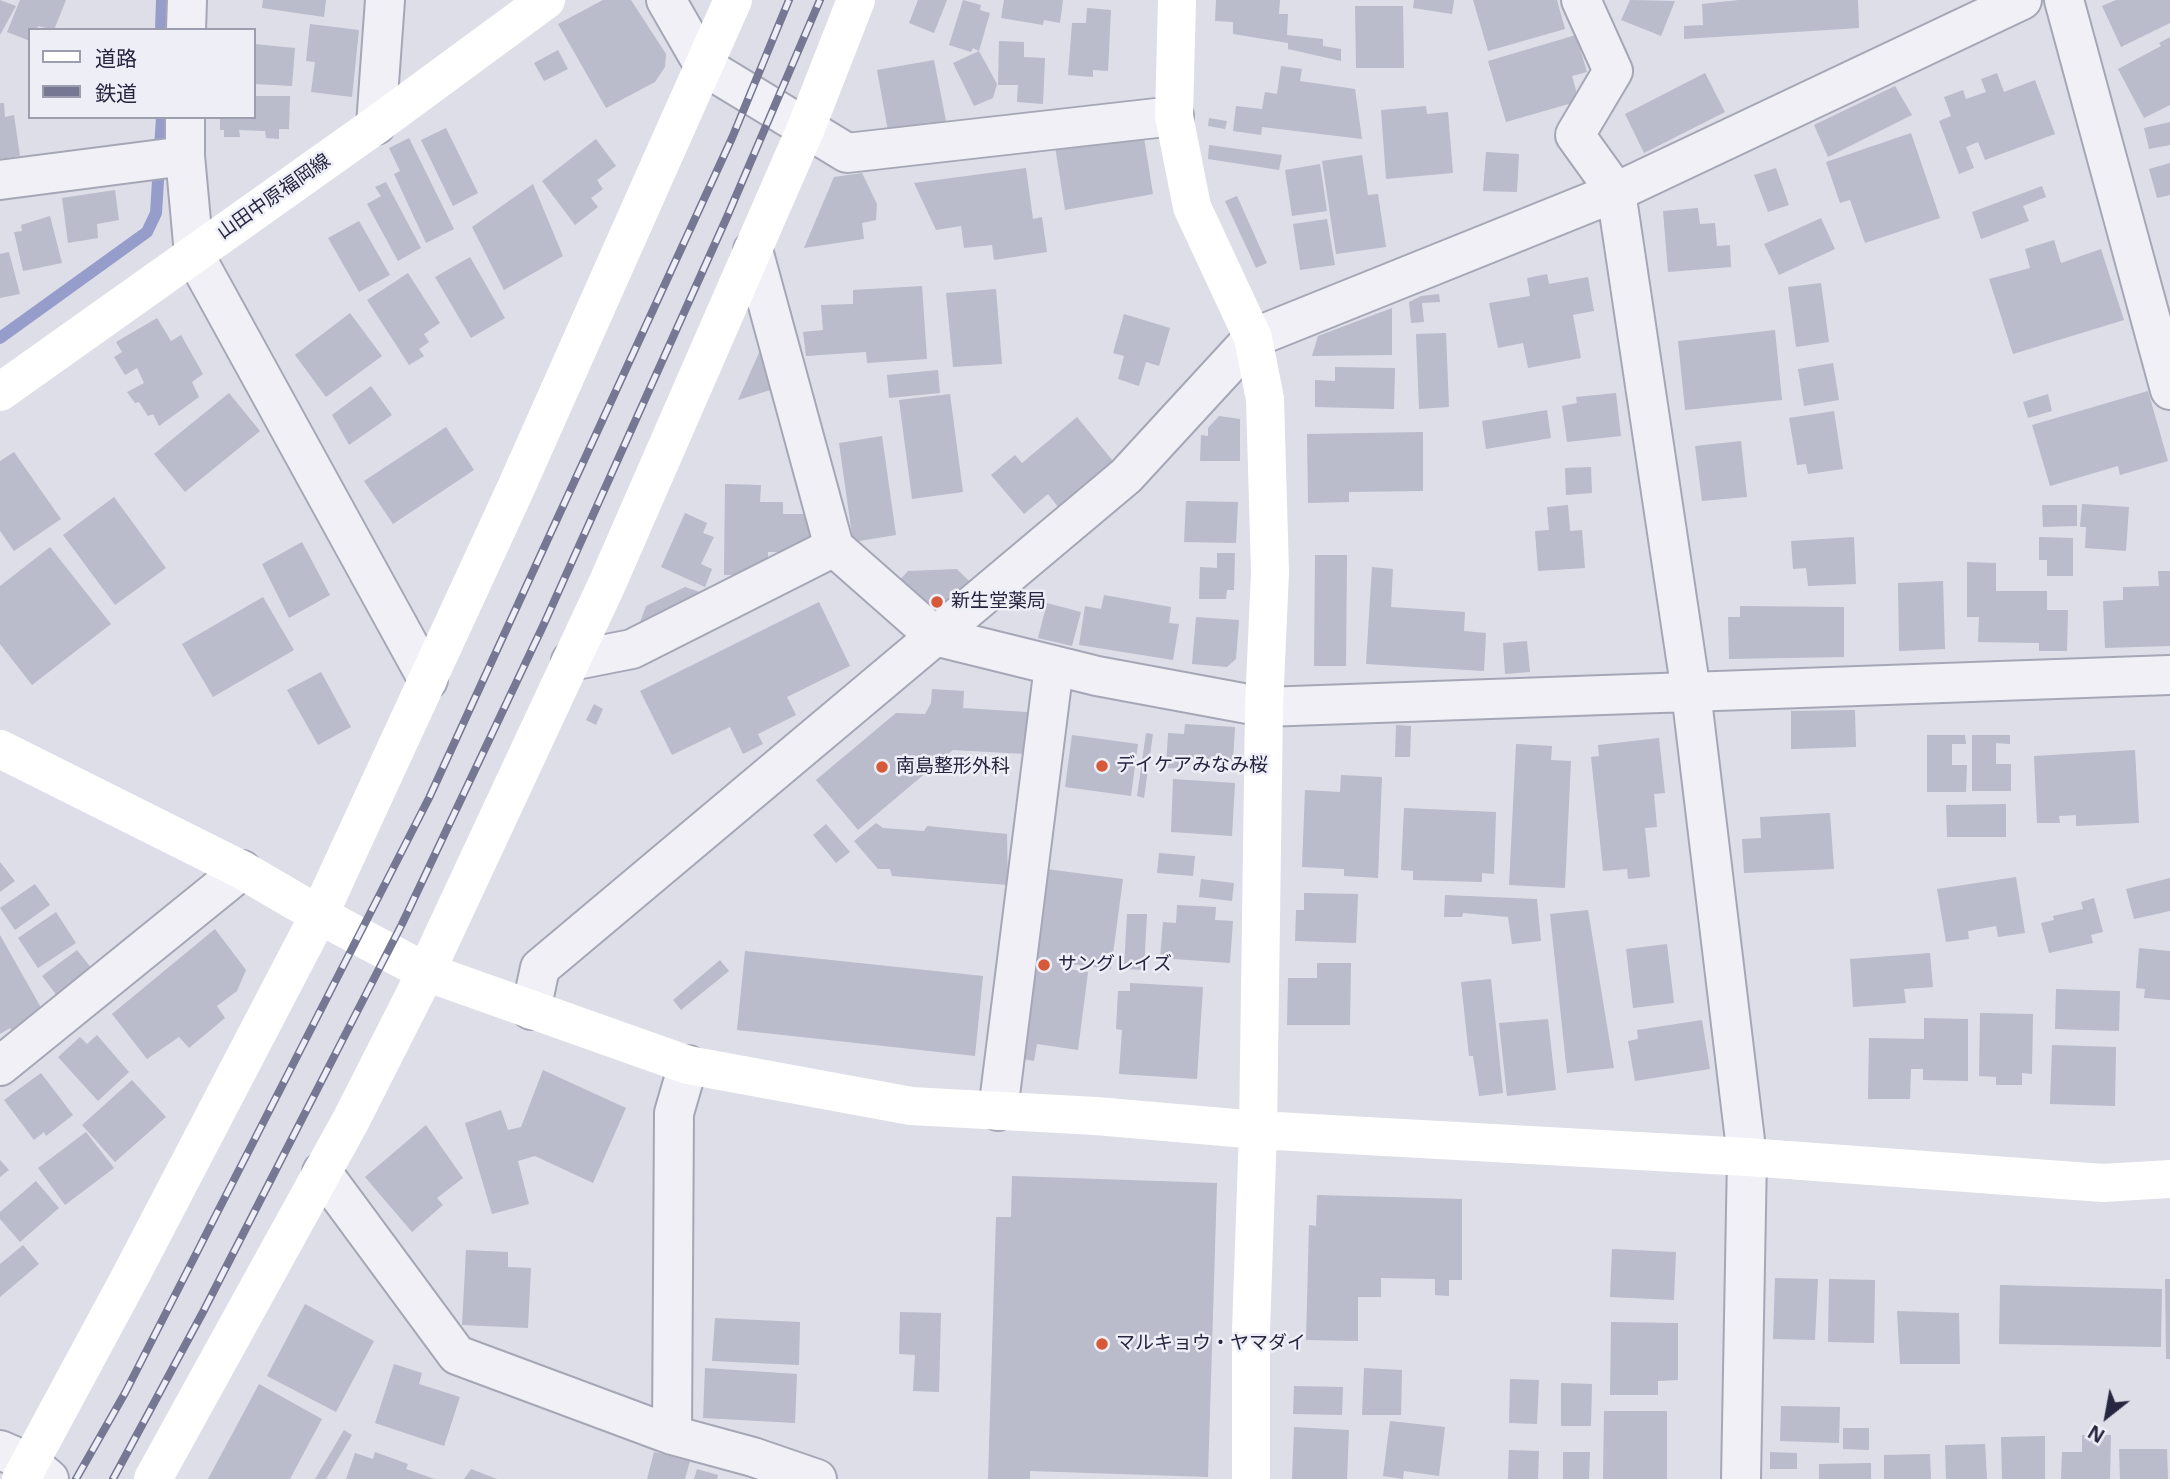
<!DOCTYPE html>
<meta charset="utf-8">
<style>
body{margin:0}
#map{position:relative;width:2170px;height:1479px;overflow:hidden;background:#dddee8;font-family:"Noto Sans","Noto Sans JP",sans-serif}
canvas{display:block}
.legend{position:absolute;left:28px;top:28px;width:228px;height:91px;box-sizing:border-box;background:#edeef6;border:2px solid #9d9ead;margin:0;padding:9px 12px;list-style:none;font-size:21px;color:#262640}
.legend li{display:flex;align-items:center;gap:14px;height:35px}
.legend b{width:35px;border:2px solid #9d9ead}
.north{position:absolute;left:2072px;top:1381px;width:70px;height:70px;-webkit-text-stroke:5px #edeef6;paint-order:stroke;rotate:211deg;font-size:19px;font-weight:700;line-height:28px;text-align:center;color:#262640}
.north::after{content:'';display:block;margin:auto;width:24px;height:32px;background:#262640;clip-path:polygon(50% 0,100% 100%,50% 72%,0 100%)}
</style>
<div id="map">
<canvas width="2170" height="1479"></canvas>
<ul class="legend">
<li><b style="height:9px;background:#fff"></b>道路</li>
<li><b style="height:9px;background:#767793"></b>鉄道</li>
</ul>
<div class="north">N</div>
</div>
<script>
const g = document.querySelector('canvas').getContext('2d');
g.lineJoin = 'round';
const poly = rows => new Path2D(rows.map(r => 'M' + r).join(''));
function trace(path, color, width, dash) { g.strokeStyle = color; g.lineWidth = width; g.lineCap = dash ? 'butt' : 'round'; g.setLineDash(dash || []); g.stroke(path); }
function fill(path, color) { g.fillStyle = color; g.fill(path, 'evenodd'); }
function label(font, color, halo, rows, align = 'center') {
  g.font = font + ' "Noto Sans","Noto Sans JP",sans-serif'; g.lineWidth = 5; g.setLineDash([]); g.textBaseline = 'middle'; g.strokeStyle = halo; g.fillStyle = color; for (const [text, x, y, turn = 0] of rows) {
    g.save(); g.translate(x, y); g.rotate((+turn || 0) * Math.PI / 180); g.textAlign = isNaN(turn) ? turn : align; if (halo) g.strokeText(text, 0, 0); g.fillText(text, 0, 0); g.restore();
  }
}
const stream = poly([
 [161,30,162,0],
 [0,338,147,232,156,213,162,117]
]);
const building = poly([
 [0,0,16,6,0,35],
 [20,0,66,0,54,30,38,26,37,30,30,30,30,41,7,32],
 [263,0,326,0,324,17,262,8],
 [603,0,631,0,666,54,665,67,655,82,606,108,558,24],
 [918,0,947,0,934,33,909,23],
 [963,0,981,5,980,10,990,13,979,51,973,48,971,52,949,45],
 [1004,0,1063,0,1060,23,1044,20,1043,25,1001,18],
 [1216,0,1280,0,1279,14,1288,14,1287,35,1323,39,1323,46,1341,49,1341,61,1288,49,1288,43,1233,34,1233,22,1215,21],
 [1414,0,1454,0,1452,14,1413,8],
 [1473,0,1557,0,1565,29,1488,51],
 [1630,0,1675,1,1661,36,1621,20],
 [1739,0,1858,0,1859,28,1684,39,1684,26,1703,25,1702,4],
 [2116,0,2170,0,2170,23,2121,47,2102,6],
 [1355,6,1403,6,1404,68,1356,68],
 [1087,8,1111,10,1108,71,1093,70,1093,77,1068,75,1072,23,1086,23],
 [310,24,359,30,352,97,311,92,315,62,306,61],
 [1576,35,1587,72,1572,76,1579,101,1506,122,1488,61],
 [2170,37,2170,105,2144,118,2118,69,2161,46,2159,43],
 [999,41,1024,42,1024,57,1045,58,1043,104,1017,102,1018,85,998,85],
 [254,44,295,48,292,86,254,84],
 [558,50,568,69,544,81,534,63],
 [979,51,997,84,993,98,974,106,953,63],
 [934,60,946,121,888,131,877,70],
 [1281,66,1302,69,1300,81,1355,89,1362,139,1262,127,1261,135,1233,131,1236,106,1262,109,1265,92,1277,94],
 [1705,73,1725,112,1644,153,1625,114],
 [1997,73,2004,92,2035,80,2055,134,1985,160,1978,142,1966,147,1974,168,1959,174,1939,121,1951,116,1944,97,1963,90,1966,99,1986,92,1981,79],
 [1895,86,1912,115,1828,157,1814,125],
 [254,96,290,96,289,129,279,129,279,139,266,138,265,131,239,130,240,137,224,137,224,130,220,130,220,117,254,117],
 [0,103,4,103,5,117,14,115,20,156,0,159],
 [1426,106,1427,114,1448,112,1453,173,1386,179,1381,110],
 [1209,118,1227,121,1225,129,1208,126],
 [2170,122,2170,145,2149,149,2144,128],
 [1142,125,1153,194,1065,210,1054,140],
 [446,128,478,193,453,206,421,140],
 [1911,133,1940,218,1865,243,1850,200,1840,203,1826,162],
 [409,138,454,229,426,243,394,174,400,171,389,148],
 [596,139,616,166,597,180,603,189,591,198,598,207,575,225,542,181],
 [1209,145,1282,155,1279,170,1208,159],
 [1486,152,1519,154,1517,192,1483,191],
 [1362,155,1368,195,1378,194,1386,247,1336,254,1322,161],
 [2170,163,2170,195,2157,198,2149,169],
 [1320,164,1327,211,1292,216,1285,170],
 [1026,168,1033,219,1042,217,1047,252,994,260,992,245,964,248,961,226,936,230,914,183],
 [1776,168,1789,205,1768,212,1754,175],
 [862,173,877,204,876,220,862,223,864,239,804,248,834,177],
 [386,182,421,248,398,261,367,204,381,196,375,187],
 [533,184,563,256,504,290,472,227],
 [2042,186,2046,197,2023,206,2029,221,1981,239,1972,212],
 [115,190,119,220,97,224,98,238,68,243,62,198],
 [1237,196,1267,263,1256,268,1225,201],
 [1698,208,1700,224,1715,223,1717,246,1730,245,1731,267,1668,272,1663,211],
 [50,216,62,263,23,271,14,232,22,231,21,225],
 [1821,218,1835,249,1779,275,1764,244],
 [1327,219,1335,265,1300,270,1293,224],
 [359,221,390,275,359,292,328,238],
 [2054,240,2061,263,2101,249,2124,320,2013,354,1989,279,2030,268,2025,249],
 [9,252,20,294,0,298,0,254],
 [470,257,505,318,471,338,435,277],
 [408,273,440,323,424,334,429,342,419,349,424,356,409,365,367,300],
 [1547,274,1549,284,1588,277,1594,311,1573,315,1581,358,1528,368,1523,343,1498,348,1489,303,1530,296,1527,278],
 [1821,283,1829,342,1796,347,1788,287],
 [922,286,927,359,867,363,866,352,806,356,803,332,823,330,821,305,853,304,853,290],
 [996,289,1002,364,953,367,946,293],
 [1439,294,1440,302,1422,303,1424,322,1411,323,1409,302,1421,296],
 [1392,308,1392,355,1312,356,1318,336],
 [350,313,382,356,326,397,295,355],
 [1124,314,1170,328,1159,366,1146,362,1139,386,1118,379,1124,356,1113,353],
 [157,318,171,341,181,335,203,374,192,382,199,397,159,426,153,414,148,416,139,402,135,403,127,392,144,383,137,368,125,375,114,357,122,352,116,342],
 [1775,330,1782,400,1685,410,1678,341],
 [1446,333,1449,407,1419,409,1416,334],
 [763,344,777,388,738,400],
 [1833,363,1839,400,1804,406,1798,369],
 [1335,367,1395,368,1394,409,1315,407,1315,380,1335,381],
 [938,370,940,393,889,398,887,375],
 [371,386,392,415,349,445,332,415],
 [2148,391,2168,461,2120,475,2118,466,2050,486,2032,425],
 [229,393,260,431,185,492,154,454],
 [1616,393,1621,436,1567,442,1562,406,1577,403,1576,397],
 [950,394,963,492,912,499,899,400],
 [2048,394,2052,411,2028,418,2023,402],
 [1547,410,1551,438,1486,449,1482,421],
 [1834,411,1843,469,1808,474,1806,464,1797,465,1789,418],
 [1219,416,1240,419,1240,461,1200,461,1201,435,1208,436,1208,428],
 [1077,417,1121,471,1066,517,1048,494,1024,514,991,475,1015,455,1022,463],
 [446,427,474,470,393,524,364,481],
 [1423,432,1423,491,1349,492,1349,502,1308,503,1307,434],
 [882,436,896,535,853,542,839,443],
 [1741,441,1747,497,1702,501,1695,446],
 [14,452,61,519,14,551,0,531,0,461],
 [1591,467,1592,493,1566,495,1565,468],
 [725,484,761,485,760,502,783,502,783,514,810,514,809,552,768,552,768,575,724,575],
 [114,497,166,568,115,605,63,535],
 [1186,501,1238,502,1236,543,1184,542],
 [2082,504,2129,507,2126,551,2085,548,2086,527,2080,527],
 [1568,505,1570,531,1582,530,1585,568,1538,571,1535,531,1549,530,1547,507],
 [2042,505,2077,505,2077,526,2043,527],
 [685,513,707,523,703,533,714,537,701,564,712,569,705,587,661,567],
 [1854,537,1856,584,1808,586,1806,568,1793,569,1791,541],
 [2039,537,2073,538,2073,576,2047,576,2047,560,2039,560],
 [302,542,330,595,289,618,262,564],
 [50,547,111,624,32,685,0,644,0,586],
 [1217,553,1235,553,1234,590,1227,590,1226,599,1199,599,1200,567,1217,568],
 [1315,555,1347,555,1346,666,1314,666],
 [1967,562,1996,563,1996,591,2047,591,2047,610,2068,610,2067,651,2039,651,2039,643,1978,642,1979,617,1967,617],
 [1372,567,1393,569,1391,607,1465,612,1464,631,1486,633,1484,671,1366,664],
 [957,569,974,586,944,620,895,585,908,571],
 [2158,571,2170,571,2170,646,2105,648,2103,601,2123,600,2123,587,2159,586],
 [1943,581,1945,649,1899,651,1898,583],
 [685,587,706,594,636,633,646,606],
 [1104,595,1171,607,1169,623,1179,624,1173,660,1079,645,1085,606,1101,609],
 [263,597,294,650,213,697,182,644],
 [819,602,850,666,787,697,796,715,758,734,763,744,743,754,730,727,672,755,640,691],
 [1047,603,1081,612,1072,646,1038,638],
 [1740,606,1844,607,1844,657,1729,659,1728,617,1740,617],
 [1196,617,1239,620,1236,659,1227,667,1192,664],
 [1527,641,1530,672,1505,674,1503,643],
 [321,672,351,727,318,745,287,690],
 [932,689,964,691,963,708,1027,712,1025,754,953,750,858,830,816,780,896,713,925,714,931,703],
 [594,704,603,709,596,725,586,720],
 [1855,710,1856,747,1791,749,1791,711],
 [1185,724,1235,727,1233,761,1185,758,1184,769,1166,768,1168,733,1184,734],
 [1396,725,1411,726,1410,757,1395,757],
 [1146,733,1153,734,1144,798,1137,796],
 [1072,735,1138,744,1131,796,1065,787],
 [1927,735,1965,735,1966,744,1952,744,1952,765,1967,765,1966,792,1927,792],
 [1972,735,2010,735,2010,744,1996,743,1996,764,2011,764,2011,791,1972,791],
 [1659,738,1665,793,1654,794,1657,827,1645,828,1650,877,1628,879,1627,869,1603,871,1591,757,1599,756,1598,745],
 [1516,744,1552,746,1551,760,1571,761,1565,888,1509,885],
 [2135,750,2139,823,2076,826,2076,815,2059,816,2060,823,2037,823,2034,756],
 [1341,775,1382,777,1378,878,1344,876,1344,869,1302,867,1305,790,1340,792],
 [1173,779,1235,783,1232,836,1171,832],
 [2006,804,2006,837,1947,837,1946,805],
 [1404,808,1496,812,1494,874,1482,873,1482,882,1413,880,1413,871,1401,870],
 [1830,813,1834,869,1744,873,1742,839,1761,838,1760,817],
 [876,823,883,828,924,831,927,826,1007,834,1008,885,892,876,890,869,878,869,854,841],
 [826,824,850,852,836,863,813,835],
 [1159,853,1195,856,1193,876,1157,873],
 [0,862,15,881,0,892],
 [1046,869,1123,879,1111,969,1063,963,1062,968,1088,972,1078,1050,1037,1044,1034,1061,1023,1059],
 [2016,877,2025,933,1998,937,1996,926,1968,931,1969,939,1946,942,1937,889],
 [2170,878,2170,911,2134,919,2126,889],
 [1201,879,1234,883,1232,901,1199,897],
 [35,884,50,905,15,930,0,908],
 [1304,893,1358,894,1356,943,1295,941,1296,910,1304,910],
 [1445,895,1537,899,1541,941,1512,944,1508,917,1463,913,1462,917,1444,917],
 [2094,898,2103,932,2091,935,2093,943,2049,953,2041,923,2054,920,2053,916,2083,909,2081,902],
 [1177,905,1216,907,1215,920,1233,921,1230,963,1160,958,1163,922,1176,923],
 [1588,910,1614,1068,1567,1073,1550,914],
 [56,912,76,943,38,968,18,938],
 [1127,914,1147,914,1144,970,1124,969],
 [215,929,246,970,237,991,217,1006,225,1018,189,1048,179,1037,147,1059,112,1014],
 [0,935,48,1020,16,1038,10,1028,0,1034],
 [1667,944,1674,1003,1633,1008,1626,949],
 [2139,948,2170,951,2170,1000,2144,998,2145,989,2136,988],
 [77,950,96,974,61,1001,42,976],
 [745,951,983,976,975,1056,737,1030],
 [1930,953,1933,987,1904,989,1906,1003,1853,1007,1850,959],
 [720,960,729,971,681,1010,673,1000],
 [1317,963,1351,963,1350,1025,1287,1025,1288,978,1317,978],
 [1491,979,1503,1093,1479,1096,1473,1056,1469,1056,1461,982],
 [1130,983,1203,987,1197,1079,1119,1074,1122,1030,1116,1029,1118,991,1130,991],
 [2056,989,2120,991,2119,1031,2055,1029],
 [1980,1013,2033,1014,2032,1074,2022,1073,2022,1085,1996,1085,1996,1077,1979,1076],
 [1924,1018,1968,1019,1968,1081,1923,1080,1923,1069,1911,1069,1910,1099,1868,1099,1869,1038,1924,1039],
 [1548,1019,1556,1090,1507,1096,1499,1023],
 [1702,1020,1710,1069,1635,1081,1628,1041,1638,1039,1637,1030],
 [97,1035,129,1072,98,1101,58,1057,80,1037,87,1044],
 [2052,1045,2116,1047,2115,1106,2050,1104],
 [543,1070,626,1108,593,1183,535,1156,518,1161,529,1204,492,1214,465,1123,501,1110,508,1130,521,1127],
 [41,1073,73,1115,46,1136,44,1132,34,1140,4,1100],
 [132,1080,166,1117,115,1162,82,1125],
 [426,1125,463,1178,437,1198,443,1205,412,1232,365,1177],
 [86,1132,114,1168,65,1205,38,1168],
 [0,1160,9,1170,0,1177],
 [1012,1176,1217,1183,1208,1477,1030,1471,1030,1479,988,1479,996,1217,1011,1217],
 [36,1181,59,1208,20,1242,0,1219,0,1212],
 [1317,1195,1462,1199,1462,1280,1449,1280,1449,1296,1435,1295,1435,1279,1381,1278,1381,1297,1358,1297,1358,1341,1306,1340,1309,1225,1316,1226],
 [23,1245,39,1264,0,1297,0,1264],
 [1612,1249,1676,1252,1674,1300,1610,1297],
 [466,1250,508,1252,508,1267,531,1268,528,1328,462,1325],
 [1775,1278,1818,1279,1815,1340,1773,1339],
 [1829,1279,1875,1280,1874,1343,1828,1342],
 [2165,1279,2170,1279,2170,1359,2166,1359],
 [2000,1285,2162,1289,2161,1347,1999,1344],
 [305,1304,374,1341,336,1412,267,1376],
 [1897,1311,1959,1313,1960,1364,1900,1364],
 [900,1312,941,1313,939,1392,913,1391,915,1355,899,1354],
 [715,1318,800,1322,799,1365,712,1361],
 [1611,1322,1678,1323,1678,1380,1658,1381,1658,1395,1610,1395],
 [394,1364,422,1373,419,1384,460,1397,444,1446,375,1423],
 [705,1368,797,1374,795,1423,703,1418],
 [1364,1368,1402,1370,1401,1415,1362,1415],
 [1510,1379,1539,1380,1537,1424,1509,1423],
 [1561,1383,1592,1384,1591,1426,1561,1426],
 [259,1384,322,1419,290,1479,208,1479],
 [1294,1386,1343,1387,1342,1415,1293,1414],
 [1781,1406,1840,1407,1839,1443,1780,1441],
 [1604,1411,1667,1411,1667,1479,1603,1479],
 [1390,1421,1445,1427,1439,1476,1404,1471,1403,1479,1383,1476],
 [1294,1427,1349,1430,1347,1479,1292,1479],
 [1843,1428,1869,1428,1869,1450,1843,1449],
 [344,1430,352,1435,326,1479,315,1479],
 [2082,1435,2111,1435,2110,1479,2061,1479,2062,1452,2082,1452],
 [2045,1436,2045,1479,2002,1479,2001,1437],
 [1985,1444,1987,1479,1946,1479,1945,1445],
 [2119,1449,2167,1449,2168,1479,2120,1479],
 [1509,1450,1539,1451,1538,1479,1508,1479],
 [375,1452,408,1464,406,1469,435,1479,346,1479,355,1453,373,1459],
 [654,1452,690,1461,685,1479,647,1479],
 [1563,1452,1590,1452,1589,1479,1563,1479],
 [1770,1452,1797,1453,1797,1469,1770,1469],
 [1930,1454,1931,1479,1884,1479,1884,1455],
 [1871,1463,1871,1479,1819,1479,1819,1464],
 [471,1469,497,1479,464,1479],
 [697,1469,718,1475,717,1479,694,1479]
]);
const street = poly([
 [666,0,704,66,847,153,1174,116],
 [1581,0,1613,71,1575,135,1616,192,1691,692,1747,1157,1741,1479],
 [2064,0,2170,390],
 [186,30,187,0],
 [185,117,185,156,194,254,428,680],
 [376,125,385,0],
 [0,180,185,156],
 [753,250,834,547],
 [571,661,632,649,834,547,935,636,1097,676,1264,707,2170,675],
 [531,1010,540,968,1126,476,1253,338,1616,192,2022,0],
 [0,1066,242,870],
 [998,1111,1054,666],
 [322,1172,457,1355,672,1435,753,1457,817,1479],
 [672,1435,674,1113,688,1065],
 [0,1450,30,1463,49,1479]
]);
const secondary = poly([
 [1177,0,1174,116,1192,207,1253,338,1265,399,1270,572,1264,707,1258,1130,1251,1331,1251,1479],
 [0,392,376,125,546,0],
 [0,749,242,870,319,915,426,972,688,1065,911,1106,1096,1116,1258,1130,1747,1157,2103,1183,2170,1179],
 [21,1479,130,1277,319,915,515,490,733,0],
 [153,1479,351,1120,426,972,607,584,806,128,856,0]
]);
const rail = poly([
 [76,1479,125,1393,429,798,732,138,789,0],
 [113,1479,203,1312,402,924,543,626,727,217,820,0]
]);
const markers = [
 [937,602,7,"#d65939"],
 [1102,766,7,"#d65939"],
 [882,767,7,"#d65939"],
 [1044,965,7,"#d65939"],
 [1102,1344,7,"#d65939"]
];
const streetNames = [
 ["山田中原福岡線",274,197,-35]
];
const poiNames = [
 ["新生堂薬局",951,602],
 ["デイケアみなみ桜",1116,766],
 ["南島整形外科",896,767],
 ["サングレイズ",1058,965],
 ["マルキョウ・ヤマダイ",1116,1344]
];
trace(stream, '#969dcb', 12);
fill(building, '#babbcb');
trace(street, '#a6a7b6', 42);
trace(street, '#f0f0f6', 38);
trace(secondary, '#fff', 38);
trace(rail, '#767793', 8);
trace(rail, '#edeef6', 5, [16]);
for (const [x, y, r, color] of markers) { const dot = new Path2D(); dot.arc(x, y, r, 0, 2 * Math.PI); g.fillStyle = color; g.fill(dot); trace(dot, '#edeef6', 2.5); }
label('19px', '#262640', '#edeef6', streetNames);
label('19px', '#262640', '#edeef6', poiNames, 'left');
</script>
